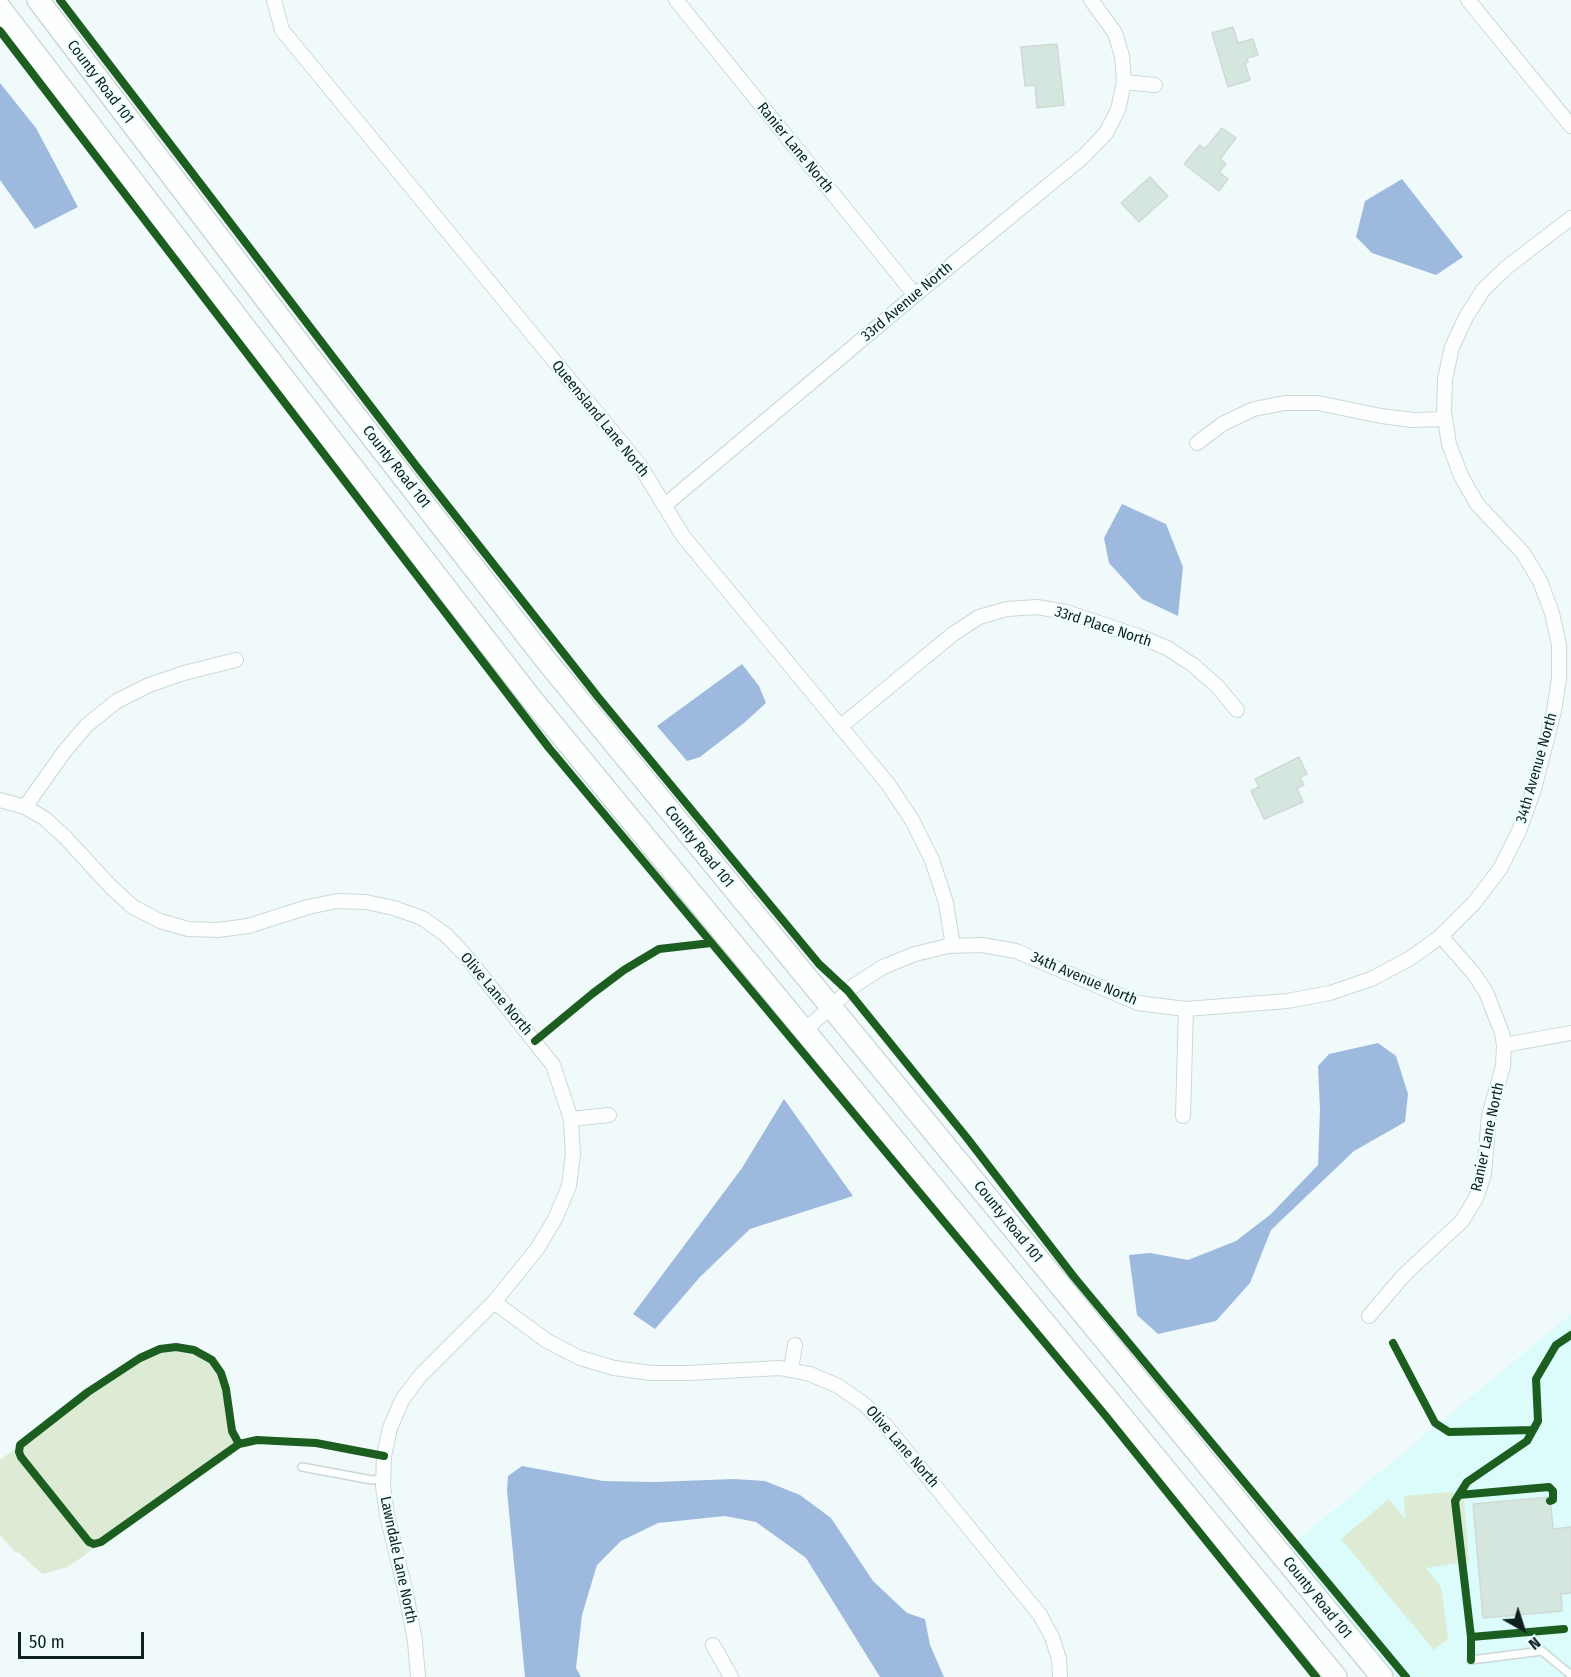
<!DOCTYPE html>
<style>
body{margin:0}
#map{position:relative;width:1571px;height:1677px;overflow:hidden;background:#f1fafa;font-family:"Fira Sans Condensed",sans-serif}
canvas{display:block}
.north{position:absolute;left:1493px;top:1599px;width:60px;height:60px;-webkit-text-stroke:4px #edfefd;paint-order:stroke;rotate:141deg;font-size:16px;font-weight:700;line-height:24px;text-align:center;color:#101f1f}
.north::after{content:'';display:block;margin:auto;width:21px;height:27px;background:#101f1f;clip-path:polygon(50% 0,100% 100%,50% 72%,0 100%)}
.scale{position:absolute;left:18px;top:1632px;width:126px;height:27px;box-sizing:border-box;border:3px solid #101f1f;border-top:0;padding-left:8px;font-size:18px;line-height:21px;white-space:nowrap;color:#101f1f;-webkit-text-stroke:4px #edfefd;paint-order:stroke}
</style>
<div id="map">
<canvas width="1571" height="1677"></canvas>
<div class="north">N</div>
<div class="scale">50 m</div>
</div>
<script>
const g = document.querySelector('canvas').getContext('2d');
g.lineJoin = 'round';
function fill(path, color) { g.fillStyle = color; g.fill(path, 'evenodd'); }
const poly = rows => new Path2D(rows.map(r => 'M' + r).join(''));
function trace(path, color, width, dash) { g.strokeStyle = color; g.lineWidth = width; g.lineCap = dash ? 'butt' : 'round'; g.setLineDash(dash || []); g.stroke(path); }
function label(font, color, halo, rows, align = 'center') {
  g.font = font + ' "Fira Sans Condensed",sans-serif'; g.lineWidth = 4.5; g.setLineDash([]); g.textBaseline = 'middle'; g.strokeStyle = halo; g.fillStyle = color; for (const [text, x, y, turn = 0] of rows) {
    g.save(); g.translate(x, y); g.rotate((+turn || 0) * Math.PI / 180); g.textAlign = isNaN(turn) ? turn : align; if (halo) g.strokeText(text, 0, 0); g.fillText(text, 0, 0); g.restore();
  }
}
const built = poly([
 [1571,1314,1571,1677,1395,1677,1289,1547]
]);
const green = poly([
 [176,1347,212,1360,226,1389,232,1431,239,1444,68,1567,42,1574,18,1552,16,1553,0,1535,0,1460,140,1358],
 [1452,1492,1464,1500,1469,1561,1426,1568,1441,1587,1448,1639,1434,1650,1341,1539,1389,1499,1405,1519,1404,1496]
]);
const water = poly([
 [0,83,36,128,78,207,35,229,0,180],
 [1402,179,1463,257,1436,275,1372,253,1356,237,1365,201],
 [1122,504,1166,524,1183,567,1178,616,1142,599,1109,563,1104,538],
 [742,664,759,686,766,703,744,723,700,757,687,761,657,726],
 [1378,1043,1396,1056,1408,1094,1405,1122,1354,1151,1271,1230,1250,1283,1216,1321,1158,1334,1137,1315,1129,1255,1150,1253,1188,1260,1236,1241,1271,1214,1318,1165,1320,1110,1318,1066,1329,1054],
 [784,1099,853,1196,750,1229,700,1277,655,1329,633,1314,742,1168],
 [522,1466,603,1481,655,1482,734,1479,765,1481,800,1495,831,1518,873,1581,907,1613,925,1619,930,1645,944,1677,880,1677,806,1558,756,1522,725,1516,658,1523,621,1541,597,1565,582,1615,576,1668,581,1677,525,1677,507,1491,508,1476]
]);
const building = poly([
 [1233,27,1238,43,1253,39,1258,55,1247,58,1248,62,1245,63,1250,80,1228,87,1212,33,1233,27],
 [1057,44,1064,105,1037,108,1035,85,1025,86,1021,47,1057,44],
 [1222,128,1236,138,1220,159,1226,164,1219,172,1228,179,1219,191,1184,164,1200,145,1205,149,1222,128],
 [1150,177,1168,196,1139,222,1121,203,1150,177],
 [1299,757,1307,774,1300,777,1304,785,1297,788,1303,802,1264,819,1251,791,1259,787,1255,779,1299,757],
 [1550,1497,1553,1529,1571,1527,1571,1593,1561,1594,1562,1611,1483,1618,1473,1504,1550,1497]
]);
const path = poly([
 [1528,1426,1528,1430]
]);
const lane = poly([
 [302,1467,372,1480,383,1479],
 [1471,1660,1542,1651,1571,1675]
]);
const street = poly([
 [274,0,282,30,639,464,683,536,888,784,912,820,932,860,946,903,953,946],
 [676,0,915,295],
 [1468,0,1571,126],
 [1124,82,1155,85],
 [1197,443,1224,423,1254,409,1285,403,1318,403,1381,416,1413,420,1445,419],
 [665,505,915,295,1084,156,1106,133,1118,110,1124,82,1122,56,1115,33,1091,0],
 [840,727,953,634,979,617,1007,609,1037,607,1066,612,1138,636,1167,648,1193,665,1217,686,1237,710],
 [0,800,25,807,44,818,65,837,111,887,133,907,160,921,188,929,218,930,248,926,308,907,337,901,366,902,394,908,422,918,446,935,466,956,553,1065,571,1119,573,1154,569,1186,555,1219,537,1249,494,1302,420,1376,402,1400,390,1428,384,1456,383,1486,387,1515,406,1594,415,1641,418,1677],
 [25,807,64,752,87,725,117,701,149,685,184,673,236,660],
 [804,1031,855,985,883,967,915,954,948,946,982,945,1016,951,1138,1003,1186,1009,1287,1001,1330,993,1371,979,1409,959,1441,936,1474,903,1500,869,1519,831,1534,789,1554,711,1559,678,1559,645,1552,613,1540,581,1523,553,1477,504,1461,476,1449,444,1444,412,1445,379,1452,347,1466,317,1483,290,1507,267,1571,218],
 [1504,1045,1571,1033],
 [1183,1116,1186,1009],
 [571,1119,609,1115],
 [494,1302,547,1341,580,1358,614,1368,651,1373,688,1373,780,1368,810,1374,838,1386,864,1404,886,1426,1040,1615,1052,1637,1059,1659,1060,1677],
 [1369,1316,1404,1275,1462,1221,1476,1198,1484,1174,1489,1116,1503,1066,1504,1045,1502,1033,1486,992,1474,974,1441,936],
 [791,1369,795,1345],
 [713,1645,731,1677]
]);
const primary = poly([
 [38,0,309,356,545,659,1382,1677],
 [0,8,295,393,530,697,1336,1677]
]);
const cycleway = poly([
 [60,0,417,467,598,697,819,964,848,991,967,1138,1074,1277,1406,1677],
 [0,31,549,748,1105,1415,1316,1677],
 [535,1041,592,994,624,970,659,949,711,943],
 [1393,1343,1435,1423,1449,1432,1533,1430],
 [239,1444,232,1431,226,1389,221,1373,212,1360,194,1350,176,1347,160,1349,140,1358,88,1392,20,1445,19,1452,21,1457,89,1542,94,1544,101,1542,239,1444,257,1440,316,1443,384,1456],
 [1459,1495,1549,1487,1553,1491,1553,1500,1550,1501],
 [1471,1637,1564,1629],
 [1471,1660,1471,1637,1455,1501,1467,1482,1527,1441,1538,1421,1536,1379,1556,1345,1571,1335]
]);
const streetNames = [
 ["County Road 101",100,82,53],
 ["Ranier Lane North",795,148,51],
 ["33rd Avenue North",907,302,-40],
 ["Queensland Lane North",600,419,51],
 ["County Road 101",396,467,52],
 ["33rd Place North",1103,627,18],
 ["34th Avenue North",1537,768,-74],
 ["County Road 101",699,847,51],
 ["34th Avenue North",1084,979,23],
 ["Olive Lane North",496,994,50],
 ["Ranier Lane North",1488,1137,-78],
 ["County Road 101",1008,1222,51],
 ["Olive Lane North",902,1447,49],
 ["Lawndale Lane North",398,1560,78],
 ["County Road 101",1317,1598,51]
];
fill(built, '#dbfcfa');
fill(green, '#ddebd5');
fill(water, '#9dbade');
fill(building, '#d4e6de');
trace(building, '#cfdad6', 1.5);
trace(lane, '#ccd8d8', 10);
trace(street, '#ccd8d8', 16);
trace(primary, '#ccd8d8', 24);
trace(path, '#d8dbdb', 3, [1.5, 4.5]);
trace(lane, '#fdfefe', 7);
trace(street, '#fdfefe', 14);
trace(primary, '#fdfefe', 21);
trace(cycleway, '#1b5e20', 8);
label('15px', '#101f1f', '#edfefd', streetNames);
</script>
